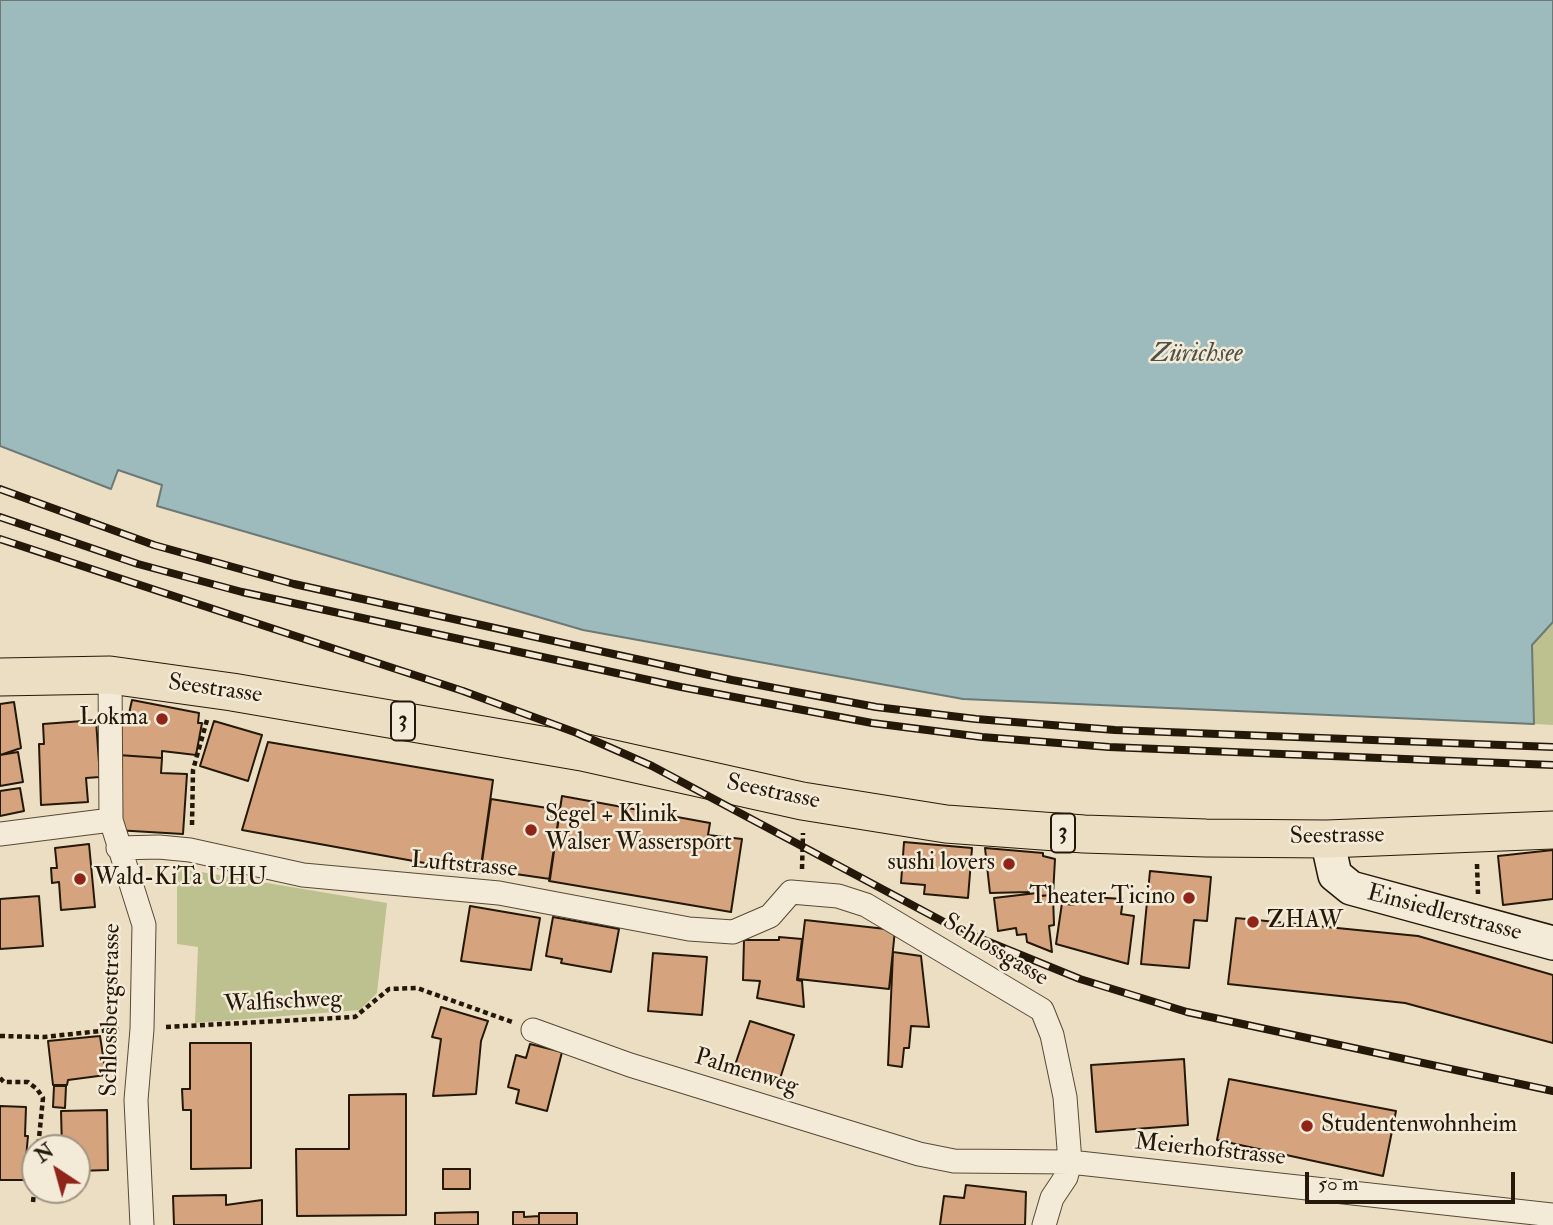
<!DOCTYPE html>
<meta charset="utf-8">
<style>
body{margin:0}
#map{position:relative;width:1553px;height:1225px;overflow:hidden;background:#ecdec2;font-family:"IM FELL Double Pica",serif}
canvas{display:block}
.north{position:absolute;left:21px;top:1134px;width:70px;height:70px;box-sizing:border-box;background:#f3ead7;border:2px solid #a09684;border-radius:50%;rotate:324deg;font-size:19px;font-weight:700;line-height:28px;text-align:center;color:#241808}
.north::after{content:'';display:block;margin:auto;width:24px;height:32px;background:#8f2418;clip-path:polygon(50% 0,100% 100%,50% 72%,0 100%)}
.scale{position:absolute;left:1305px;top:1172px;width:210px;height:32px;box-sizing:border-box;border:4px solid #241808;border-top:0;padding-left:9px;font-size:21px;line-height:24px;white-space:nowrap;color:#241808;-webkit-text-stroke:5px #f3ead7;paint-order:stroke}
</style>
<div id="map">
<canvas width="1553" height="1225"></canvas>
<div class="north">N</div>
<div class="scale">50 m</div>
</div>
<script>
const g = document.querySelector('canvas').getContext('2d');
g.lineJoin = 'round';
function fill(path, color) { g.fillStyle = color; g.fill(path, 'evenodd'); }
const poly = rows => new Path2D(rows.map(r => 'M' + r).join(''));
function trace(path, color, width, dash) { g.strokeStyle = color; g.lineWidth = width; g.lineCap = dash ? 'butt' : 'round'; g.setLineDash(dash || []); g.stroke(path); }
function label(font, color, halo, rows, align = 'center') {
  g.font = font + ' "IM FELL Double Pica",serif'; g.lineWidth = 5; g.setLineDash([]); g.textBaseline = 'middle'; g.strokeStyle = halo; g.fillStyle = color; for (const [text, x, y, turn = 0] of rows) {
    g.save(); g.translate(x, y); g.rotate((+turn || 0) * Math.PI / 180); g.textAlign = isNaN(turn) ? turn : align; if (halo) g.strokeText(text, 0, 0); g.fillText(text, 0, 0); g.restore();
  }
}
const green = poly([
 [1553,622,1553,725,1534,724,1532,645],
 [177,868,387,903,377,993,360,1010,195,1023,198,947,177,944]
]);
const water = poly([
 [0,0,1553,0,1553,622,1532,645,1534,724,963,699,583,630,157,506,162,485,118,470,111,489,0,446,0,0]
]);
const building = poly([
 [132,700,199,713,198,723,202,723,196,755,162,751,162,758,118,755,119,718,128,718,132,700],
 [14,702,21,748,0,755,0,704,14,702],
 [96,720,100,777,86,778,88,802,41,805,39,744,44,744,43,724,96,720],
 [214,721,262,735,248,781,200,766,214,721],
 [268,742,493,780,480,873,242,830,268,742],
 [18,752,23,782,0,786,0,755,18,752],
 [118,755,162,758,161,773,187,774,183,834,115,830,118,755],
 [20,788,24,811,0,816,0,791,20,788],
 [562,796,710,823,708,835,742,839,731,912,549,881,562,796],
 [491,799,560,810,550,879,481,869,491,799],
 [904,842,972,848,968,898,924,894,925,885,901,883,904,842],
 [89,844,95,907,61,910,59,882,52,883,51,868,57,868,55,848,89,844],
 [985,848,1043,853,1043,856,1055,859,1053,895,1040,896,1040,887,1028,889,1029,892,990,893,985,848],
 [1553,850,1553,899,1503,905,1498,856,1553,850],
 [1150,871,1211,877,1207,921,1194,920,1189,968,1141,964,1150,871],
 [1037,893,1037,896,1053,895,1054,925,1049,926,1052,952,1027,942,1026,934,1017,935,1016,928,998,931,994,898,1037,893],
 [39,896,43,946,0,949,0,899,39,896],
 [1075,896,1123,899,1121,914,1134,916,1128,964,1056,944,1062,903,1073,905,1075,896],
 [470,906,540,918,531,970,461,961,470,906],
 [553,917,619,929,611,972,561,963,562,959,546,956,553,917],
 [1236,918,1418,936,1553,975,1553,1043,1405,1003,1228,984,1236,918],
 [805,920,895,930,889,989,798,979,805,920],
 [779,937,802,939,797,980,802,981,804,1007,757,998,760,981,743,980,744,940,779,940,779,937],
 [893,952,921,956,929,1027,911,1026,909,1048,904,1048,902,1067,888,1065,893,952],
 [653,953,707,957,702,1015,648,1011,653,953],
 [441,1007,488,1021,481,1041,476,1094,433,1096,441,1039,432,1037,441,1007],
 [750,1021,794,1035,778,1085,733,1071,750,1021],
 [100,1036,106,1075,68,1080,67,1085,53,1085,48,1041,100,1036],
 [190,1043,251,1043,251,1168,191,1169,191,1110,183,1110,182,1089,190,1089,190,1043],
 [530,1044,562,1052,547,1111,516,1103,519,1090,508,1087,516,1055,526,1058,530,1044],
 [1184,1059,1188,1125,1096,1132,1091,1065,1184,1059],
 [1229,1079,1396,1111,1383,1176,1217,1140,1229,1079],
 [54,1086,66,1086,65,1108,53,1107,54,1086],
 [406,1094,406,1215,297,1216,296,1149,349,1149,349,1095,406,1094],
 [0,1106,26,1107,25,1136,28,1136,24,1180,0,1180,0,1106],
 [107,1110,108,1170,77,1171,77,1148,62,1148,61,1111,107,1110],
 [443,1169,470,1169,470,1189,443,1189,443,1169],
 [966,1185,1026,1192,1025,1225,940,1225,944,1196,964,1198,966,1185],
 [226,1195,226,1205,262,1200,262,1225,174,1225,173,1196,226,1195],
 [478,1212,478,1225,435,1225,435,1213,478,1212],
 [513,1212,524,1212,524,1217,539,1216,539,1225,513,1225,513,1212],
 [539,1213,577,1213,577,1225,539,1225,539,1213]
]);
const path = poly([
 [192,825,193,770,207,720],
 [1477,864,1478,894],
 [802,869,803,833],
 [166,1027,355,1017,389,989,417,988,512,1022],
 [0,1036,44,1037,119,1029],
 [0,1078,4,1082,28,1082,37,1089,43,1098,38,1148],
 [33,1202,35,1184]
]);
const minor = poly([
 [110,675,111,820,144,925,142,1029,136,1100,142,1225],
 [0,834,111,820],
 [118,848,159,847,190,850,303,875,499,893,689,929,733,932,770,916,791,892,838,896,866,905,1042,1010,1052,1035,1065,1097,1070,1162,1066,1177,1052,1198,1044,1225],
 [533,1030,630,1065,919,1154,954,1161,1070,1162,1553,1215]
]);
const secondary = poly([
 [1327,839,1335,875,1351,888,1553,943]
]);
const primary = poly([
 [0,677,110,675,232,692,582,752,802,801,946,824,1084,834,1206,838,1327,839,1553,830]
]);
const rail = poly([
 [0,489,154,545,294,584,732,680,876,707,976,719,1115,730,1553,747],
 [0,517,138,564,242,592,681,687,872,723,982,737,1109,747,1553,765],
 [0,539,463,691,577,733,652,766,957,929,1080,979,1187,1012,1553,1091]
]);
const markers = [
 [162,719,7,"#8f2418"],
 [531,830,7,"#8f2418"],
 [1009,864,7,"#8f2418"],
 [80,879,7,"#8f2418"],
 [1189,898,7,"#8f2418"],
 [1253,922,7,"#8f2418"],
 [1307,1126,7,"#8f2418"]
];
const shields = [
 [403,721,24],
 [1063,833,24]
];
const shieldNames = [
 ["3",403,721],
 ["3",1063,833]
];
const streetNames = [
 ["Seestrasse",215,690,8],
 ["Seestrasse",773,793,12],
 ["Seestrasse",1337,837,-1],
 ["Luftstrasse",464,866,5],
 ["Einsiedlerstrasse",1444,914,15],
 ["Schlossgasse",995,951,31],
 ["Walfischweg",283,1003,-3],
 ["Schlossbergstrasse",112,1010,-89],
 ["Palmenweg",746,1073,17],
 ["Meierhofstrasse",1210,1151,6]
];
const poiNames = [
 ["Lokma",148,719,"right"],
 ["Segel + Klinik",545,816],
 ["Walser Wassersport",545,844],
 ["sushi lovers",995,864,"right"],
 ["Wald-KiTa UHU",94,879],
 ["Theater Ticino",1175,898,"right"],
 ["ZHAW",1267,922],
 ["Studentenwohnheim",1321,1126]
];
const waterNames = [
 ["Zürichsee",1197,355]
];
fill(green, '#bdc08f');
fill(water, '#9dbabd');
trace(water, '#6d7975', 2);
fill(building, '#d5a37d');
trace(building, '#241808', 2);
trace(minor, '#564a36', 25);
trace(secondary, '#241808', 36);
trace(primary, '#241808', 39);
trace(path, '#241808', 4.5, [5, 3.5]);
trace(minor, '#f3ead7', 23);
trace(secondary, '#f3ead7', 33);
trace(primary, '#ecdec2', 37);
trace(rail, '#241808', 8);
trace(rail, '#f3ead7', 5, [16]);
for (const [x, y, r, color] of markers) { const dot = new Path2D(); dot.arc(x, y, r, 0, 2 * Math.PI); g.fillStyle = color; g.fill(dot); trace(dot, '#f3ead7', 2.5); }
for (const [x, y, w] of shields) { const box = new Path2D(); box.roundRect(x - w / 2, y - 19.5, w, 39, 5); g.fillStyle = '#f3ead7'; g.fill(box); trace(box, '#241808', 2); }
label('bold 23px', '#241808', null, shieldNames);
label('24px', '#241808', '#f3ead7', streetNames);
label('24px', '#241808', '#f3ead7', poiNames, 'left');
label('italic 26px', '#4e5147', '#f3ead7', waterNames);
</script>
